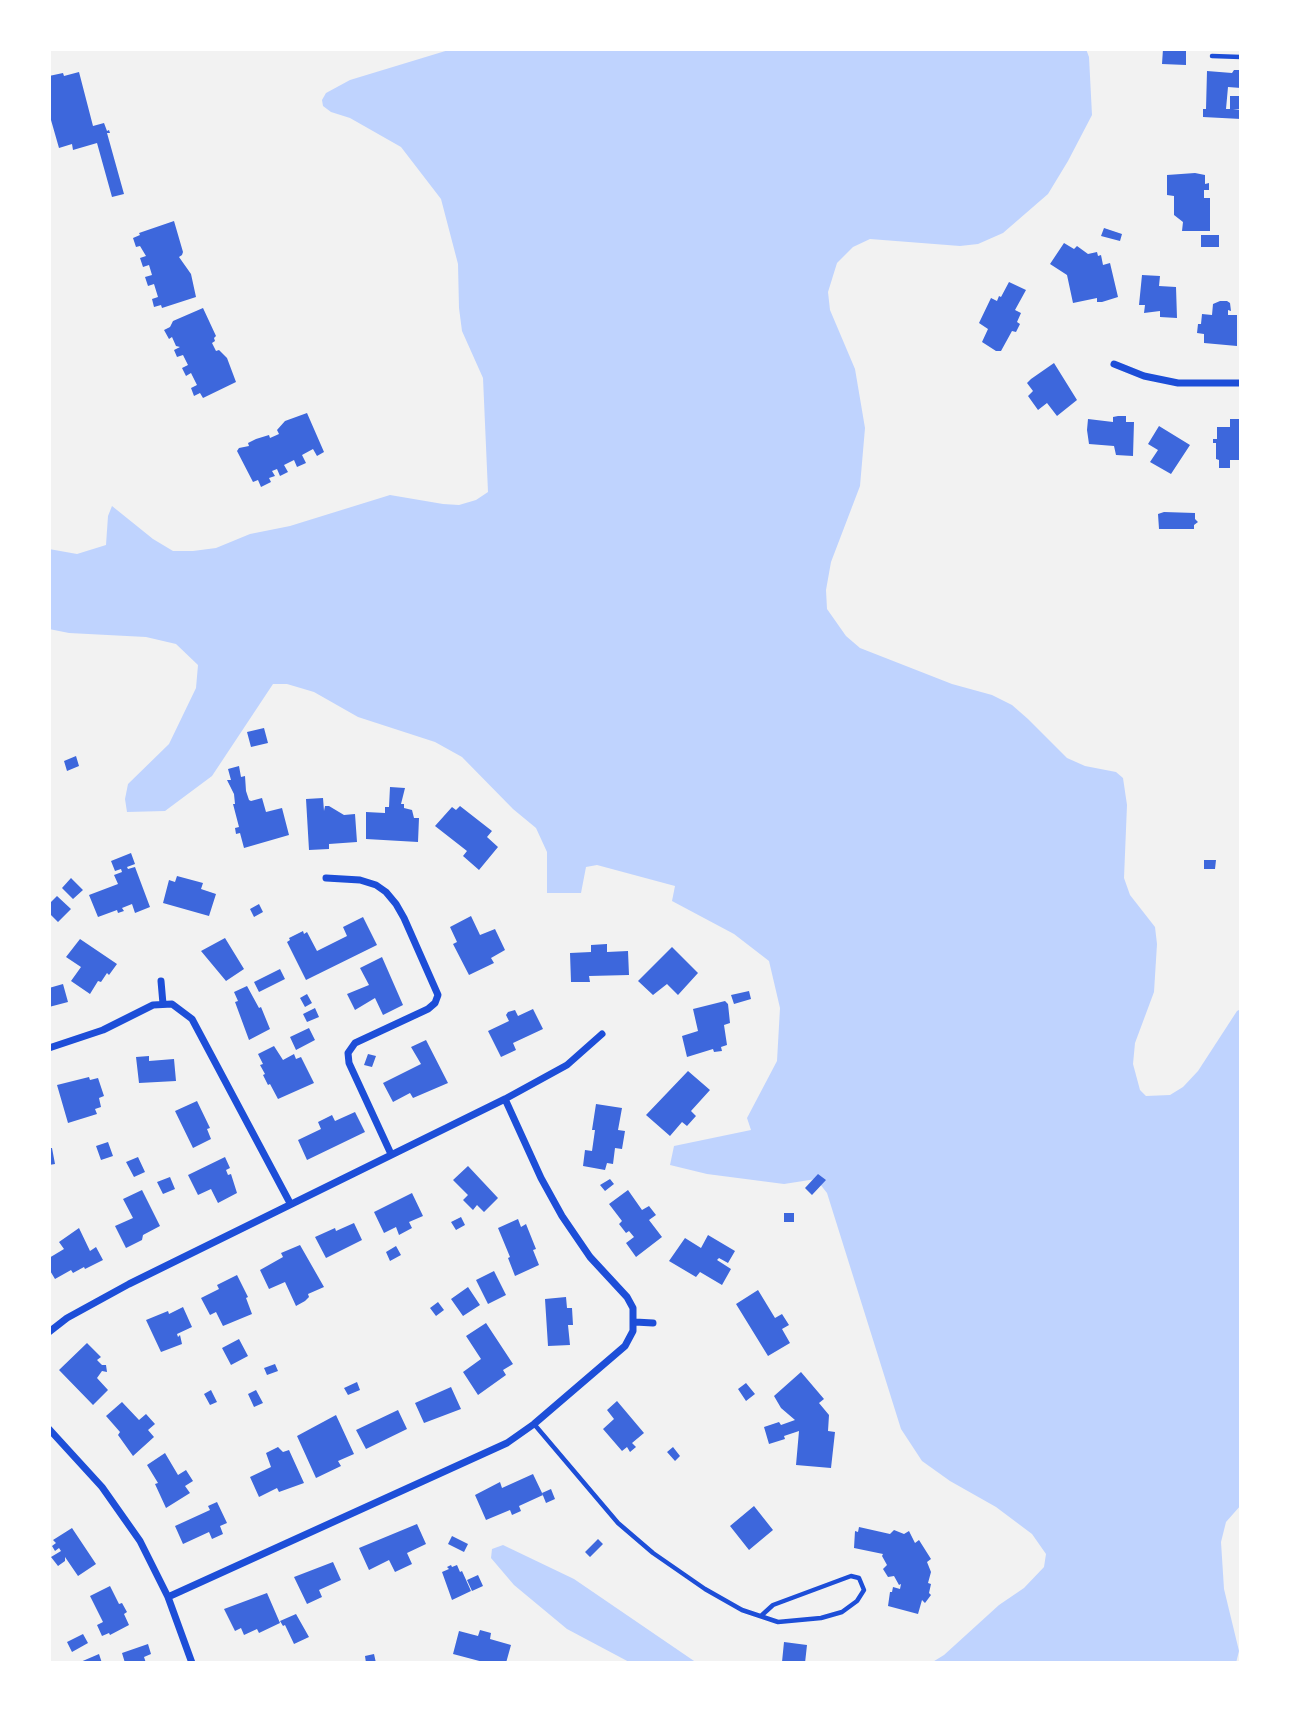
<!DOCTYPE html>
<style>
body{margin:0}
#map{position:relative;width:1290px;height:1712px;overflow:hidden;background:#f2f2f2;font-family:"Titillium Web",sans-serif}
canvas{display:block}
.frame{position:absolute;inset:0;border:51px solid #fff;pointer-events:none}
</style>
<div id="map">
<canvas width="1290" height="1712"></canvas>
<div class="frame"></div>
</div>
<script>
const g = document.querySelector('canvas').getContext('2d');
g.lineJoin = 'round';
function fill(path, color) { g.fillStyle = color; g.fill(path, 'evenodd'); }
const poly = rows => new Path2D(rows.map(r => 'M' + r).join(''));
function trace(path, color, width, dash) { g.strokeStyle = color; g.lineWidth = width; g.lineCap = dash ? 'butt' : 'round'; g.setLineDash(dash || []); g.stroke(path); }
const water = poly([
 [452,49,1086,49,1089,57,1092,115,1068,161,1048,194,1003,233,978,244,960,246,870,239,853,247,837,263,828,292,830,310,855,369,865,428,860,486,831,562,826,590,827,609,846,636,860,648,952,684,992,695,1012,705,1028,719,1067,758,1085,766,1116,772,1123,778,1127,805,1124,878,1130,895,1155,927,1157,944,1154,992,1135,1043,1133,1064,1140,1090,1146,1096,1170,1095,1183,1087,1198,1071,1237,1011,1241,1009,1241,1505,1226,1522,1221,1542,1224,1589,1239,1651,1236,1663,931,1663,944,1655,999,1605,1024,1588,1044,1567,1046,1554,1032,1534,996,1507,950,1481,922,1461,901,1429,827,1193,816,1179,784,1184,707,1174,670,1165,674,1146,751,1130,747,1118,777,1061,780,1008,769,961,734,934,672,901,675,886,597,865,586,867,581,893,547,893,547,852,536,828,513,809,462,757,435,742,358,717,314,692,287,684,273,684,212,776,165,811,127,812,125,799,128,784,169,744,196,688,198,665,176,644,146,637,69,633,49,629,49,549,77,554,106,545,108,516,112,506,153,539,173,551,193,551,216,548,250,534,290,526,390,495,443,504,459,505,476,500,488,492,483,378,462,331,459,308,458,264,441,199,401,147,350,118,331,112,323,106,322,100,326,93,350,80],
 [503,1545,574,1579,697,1663,631,1663,567,1629,514,1585,491,1558,492,1549]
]);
const building = poly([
 [1163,49,1186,49,1186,65,1162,64],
 [1234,70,1240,70,1241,74,1241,88,1228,87,1226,109,1230,109,1230,96,1241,96,1241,109,1233,110,1241,110,1241,119,1203,117,1203,109,1206,109,1207,71,1232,73],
 [79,72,93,126,104,123,107,131,109,130,110,133,107,133,124,194,112,197,97,143,73,150,72,144,59,148,49,113,49,76,63,73,64,76],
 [1195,173,1205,175,1205,184,1209,183,1209,190,1204,190,1204,198,1210,198,1210,231,1182,231,1183,222,1174,215,1174,196,1167,195,1167,175],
 [174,221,183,252,182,255,179,257,191,274,196,297,162,308,161,305,154,307,152,299,158,297,154,284,148,286,145,277,152,275,149,265,143,267,140,258,146,256,140,246,136,247,133,238,140,235,139,233],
 [1104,228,1122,234,1120,241,1101,236],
 [1201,235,1219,235,1219,247,1201,247],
 [1064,243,1074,249,1077,246,1088,254,1097,252,1098,256,1101,255,1103,265,1110,263,1118,297,1102,302,1097,302,1097,298,1073,303,1067,275,1050,264],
 [1142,275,1160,276,1159,286,1176,287,1177,318,1160,317,1160,311,1144,313,1145,305,1139,305],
 [1009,282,1026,290,1015,310,1021,313,1017,322,1020,324,1016,332,1012,331,1001,351,996,351,982,342,988,329,979,323,991,298,997,301,999,296,1001,297],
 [1220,301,1227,301,1230,303,1231,311,1228,310,1228,315,1237,315,1237,346,1204,343,1204,334,1197,333,1198,324,1201,324,1202,314,1212,315,1213,304],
 [203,308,216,336,214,338,215,341,212,343,216,351,219,350,227,358,236,382,203,398,200,393,194,396,191,388,197,385,191,373,186,376,182,368,188,365,183,355,177,357,174,350,180,347,176,346,172,337,169,339,164,330,170,327,173,321],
 [1054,363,1077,400,1057,416,1047,403,1038,410,1028,396,1033,391,1027,383,1031,379],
 [307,413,324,452,317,456,313,449,302,455,306,463,297,467,294,460,284,465,288,472,280,476,277,469,272,471,275,476,269,478,271,482,261,487,258,480,253,482,237,451,239,448,249,446,248,443,256,439,269,435,270,438,279,434,277,430,285,421],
 [1118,416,1126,416,1126,422,1134,422,1133,456,1116,455,1114,446,1089,444,1087,430,1088,419,1113,422,1113,417],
 [1230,419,1241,419,1241,460,1230,460,1230,468,1219,468,1219,460,1216,459,1216,443,1213,443,1213,439,1217,439,1217,427,1230,427],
 [1159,426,1190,445,1171,474,1150,462,1158,450,1148,444],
 [1164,512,1195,513,1195,519,1198,522,1194,525,1194,529,1159,529,1158,514],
 [264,728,268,743,251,747,247,732],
 [76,756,79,766,67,771,64,761],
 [239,766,241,777,245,776,246,791,249,800,251,801,262,798,266,812,282,808,289,835,244,848,240,833,236,834,235,828,239,827,233,804,235,804,234,794,227,780,231,780,228,769],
 [390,787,405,788,401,804,404,804,404,808,412,810,414,818,419,818,418,842,366,839,366,812,385,813,385,807,389,807],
 [323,798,324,811,325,806,329,806,344,815,355,814,357,842,329,844,329,849,309,850,306,799],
 [460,806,492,831,487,837,498,847,479,870,463,856,467,851,435,826,452,807,456,810],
 [131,853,135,864,127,867,128,869,135,867,150,907,135,913,132,904,122,908,124,911,118,913,117,910,98,917,89,895,118,884,114,875,122,872,121,869,115,871,111,861],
 [1204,860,1216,860,1215,869,1204,869],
 [177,876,203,883,201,889,216,894,209,916,163,903,169,880,175,882],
 [71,878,83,890,73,899,62,888],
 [57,896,71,909,58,922,49,913,49,904],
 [259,904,263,912,254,917,250,909],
 [471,916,480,935,495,929,505,950,491,958,494,963,469,975,453,944,457,942,450,927],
 [363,917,377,945,306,980,287,942,290,940,289,938,303,931,304,934,307,932,317,951,347,936,343,927],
 [225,938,244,969,226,981,201,951],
 [80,939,117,964,109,975,107,973,101,982,98,981,90,994,71,981,81,967,66,957],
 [607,944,607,952,628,951,629,975,589,976,590,982,571,982,570,953,591,952,591,945],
 [672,947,698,973,678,995,667,984,653,995,638,981],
 [382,957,403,1005,383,1015,375,998,355,1010,347,994,369,985,360,968],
 [280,969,285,979,259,992,254,982],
 [63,984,68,1002,49,1007,49,988],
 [247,986,259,1008,261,1007,270,1029,249,1040,235,1002,238,1001,234,992],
 [749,991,751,999,734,1004,731,995],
 [307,994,312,1003,305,1007,300,998],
 [725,1001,728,1004,730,1023,724,1025,727,1045,721,1047,722,1051,714,1052,713,1049,687,1057,682,1036,698,1031,693,1009],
 [315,1008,319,1017,307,1022,303,1014],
 [533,1009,543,1029,513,1043,516,1050,501,1057,488,1031,509,1021,506,1015,508,1012,515,1010,518,1016],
 [309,1028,315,1040,296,1050,290,1037],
 [426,1040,448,1083,413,1098,410,1093,393,1102,383,1083,421,1064,411,1047],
 [274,1046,283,1060,294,1054,296,1059,301,1057,314,1083,278,1099,270,1084,268,1085,263,1075,265,1074,260,1065,263,1064,258,1054],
 [368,1054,376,1056,372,1067,364,1065],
 [149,1056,149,1061,174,1059,176,1081,139,1083,136,1057],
 [688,1071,710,1090,691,1111,696,1116,687,1126,682,1122,670,1136,646,1115],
 [89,1077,90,1080,98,1078,104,1096,99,1098,101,1107,95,1109,97,1114,68,1123,57,1085],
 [197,1101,210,1128,207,1129,211,1139,193,1148,175,1111],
 [596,1104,622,1108,618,1130,625,1131,622,1149,615,1148,613,1164,607,1163,605,1170,583,1166,585,1150,592,1151,595,1130,592,1130],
 [355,1112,365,1132,307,1160,298,1140,321,1129,318,1122,332,1115,335,1121],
 [108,1142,113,1156,101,1160,96,1146],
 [49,1148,52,1148,55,1164,49,1165],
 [138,1157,145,1172,134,1177,126,1162],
 [225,1157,230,1168,226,1170,228,1175,231,1174,237,1193,218,1203,211,1189,198,1195,188,1175],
 [468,1166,498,1198,484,1212,477,1205,473,1210,463,1200,468,1195,453,1180],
 [818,1174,826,1180,812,1195,805,1188],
 [170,1177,175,1189,163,1194,157,1182],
 [610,1179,614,1184,605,1191,600,1185],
 [142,1190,160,1226,143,1235,142,1240,126,1248,115,1226,133,1218,123,1199],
 [628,1190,642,1210,649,1206,656,1215,649,1220,662,1237,636,1257,626,1243,634,1237,629,1231,626,1233,619,1224,622,1221,609,1204],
 [412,1193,423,1216,409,1222,412,1228,399,1235,396,1227,384,1233,374,1212],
 [784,1213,794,1213,794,1222,784,1222],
 [461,1217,465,1225,456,1230,451,1222],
 [518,1219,521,1227,526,1224,536,1249,533,1250,539,1265,515,1276,508,1258,510,1257,498,1228],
 [354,1223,362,1240,326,1258,315,1237,335,1228,336,1231],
 [79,1228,90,1251,96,1247,103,1260,85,1269,84,1267,73,1273,71,1270,55,1279,49,1269,49,1258,64,1249,59,1242],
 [708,1235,735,1251,728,1263,719,1258,717,1260,731,1269,722,1285,700,1272,696,1277,669,1261,685,1238,701,1248],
 [300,1245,324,1287,308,1294,309,1297,305,1301,296,1306,285,1282,269,1289,260,1270,283,1257,281,1253],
 [396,1246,401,1255,390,1261,386,1252],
 [494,1271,506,1295,488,1304,476,1280],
 [237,1275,248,1297,246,1298,252,1314,223,1326,216,1312,210,1315,201,1298,219,1289,217,1285],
 [468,1287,480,1305,463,1316,451,1299],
 [758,1290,775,1318,782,1314,789,1325,782,1329,790,1343,768,1356,736,1304],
 [566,1297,567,1308,572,1308,573,1325,568,1325,570,1345,548,1346,545,1299],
 [438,1302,444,1310,436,1316,430,1308],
 [183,1307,192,1327,177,1334,178,1337,180,1335,182,1344,161,1352,146,1320,168,1311,169,1314],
 [486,1323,513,1364,503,1370,506,1375,478,1395,463,1372,481,1359,466,1336],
 [239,1339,248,1356,231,1365,222,1348],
 [87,1343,101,1357,97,1360,102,1365,106,1365,107,1372,102,1371,97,1378,108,1390,93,1405,59,1370],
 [275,1364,278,1371,267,1375,264,1368],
 [801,1372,824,1399,819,1403,829,1415,828,1431,835,1432,831,1468,796,1465,799,1431,784,1436,785,1439,769,1444,764,1427,779,1422,781,1425,795,1420,781,1408,774,1396],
 [357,1382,360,1390,348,1395,344,1388],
 [746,1383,755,1394,746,1401,738,1389],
 [451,1387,461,1409,424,1423,415,1403],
 [211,1390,217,1402,210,1405,204,1394],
 [256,1390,263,1403,254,1407,248,1394],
 [617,1401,644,1433,632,1443,636,1447,630,1452,627,1447,622,1451,603,1429,614,1419,607,1410],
 [122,1402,139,1420,146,1414,155,1424,148,1430,154,1437,133,1456,118,1435,120,1432,106,1416],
 [398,1410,407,1429,366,1449,356,1430],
 [336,1415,354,1454,338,1461,341,1466,316,1478,297,1436],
 [278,1447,283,1452,289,1450,304,1483,279,1492,277,1488,259,1497,250,1477,271,1467,266,1453],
 [673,1447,680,1456,675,1461,667,1452],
 [165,1453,178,1475,186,1470,193,1481,185,1486,190,1493,166,1508,155,1484,158,1483,147,1465],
 [533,1474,543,1495,519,1506,521,1511,512,1515,510,1510,486,1520,475,1495,500,1482,502,1488],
 [551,1489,555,1499,546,1503,542,1493],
 [217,1502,227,1523,220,1526,223,1534,212,1539,209,1532,183,1544,175,1526,210,1510,208,1506],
 [754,1506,773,1530,749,1550,730,1526],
 [417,1524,426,1544,407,1553,412,1564,395,1572,389,1560,369,1570,359,1548],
 [859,1527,890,1534,894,1530,904,1534,909,1531,915,1543,919,1540,931,1559,927,1562,931,1572,928,1583,931,1584,929,1593,931,1595,925,1603,922,1600,918,1614,888,1606,890,1592,892,1592,893,1587,900,1589,901,1584,899,1585,894,1576,888,1577,883,1569,887,1565,882,1556,883,1554,854,1548,855,1531,858,1532],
 [72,1528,96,1564,78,1576,65,1557,65,1561,58,1566,51,1557,61,1551,59,1548,55,1551,52,1546,56,1543,53,1540],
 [452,1536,468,1544,464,1552,448,1544],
 [598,1539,603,1544,590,1557,585,1552],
 [333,1562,341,1580,319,1590,322,1597,307,1604,294,1577],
 [451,1565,452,1567,457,1565,460,1572,462,1571,471,1591,452,1600,442,1572,449,1569,447,1567],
 [478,1575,483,1586,472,1591,467,1580],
 [110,1586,119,1604,122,1603,127,1612,124,1614,129,1625,110,1635,109,1633,102,1636,97,1625,103,1622,90,1596],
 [267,1593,280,1623,259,1633,257,1629,244,1635,241,1628,235,1631,224,1609],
 [296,1614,309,1637,294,1644,285,1625,283,1626,280,1621],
 [480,1630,491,1633,490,1639,511,1645,506,1663,487,1663,453,1654,459,1631,478,1636],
 [83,1634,88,1643,72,1652,67,1642],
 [784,1642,807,1645,805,1663,782,1662],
 [148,1644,151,1654,144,1657,146,1663,125,1663,122,1653],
 [99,1654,102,1663,78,1663],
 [374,1654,376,1663,366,1663,365,1656]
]);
const service = poly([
 [1212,56,1241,57],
 [534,1424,618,1523,653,1553,705,1589,742,1610,778,1622,821,1618,842,1612,857,1601,864,1590,859,1578,851,1576,773,1605,762,1615]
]);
const minor = poly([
 [1114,364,1144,376,1178,383,1241,383],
 [326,878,360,880,376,885,386,892,396,904,404,918,438,995,435,1003,428,1009,355,1043,348,1053,349,1063,391,1154],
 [161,981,163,1004],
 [49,1048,103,1030,153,1005,172,1004,192,1019,290,1203],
 [635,1322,653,1323],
 [49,1332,67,1318,129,1284,505,1099,567,1065,602,1034],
 [49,1429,102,1487,140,1541,168,1597,192,1663],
 [168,1597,507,1443,534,1424,625,1346,633,1331,633,1308,627,1297,590,1257,562,1216,541,1178,505,1099]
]);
fill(water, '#bfd3fe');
fill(building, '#3d67dc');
trace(service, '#1d4ed8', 4.5);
trace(minor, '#1d4ed8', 7);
</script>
